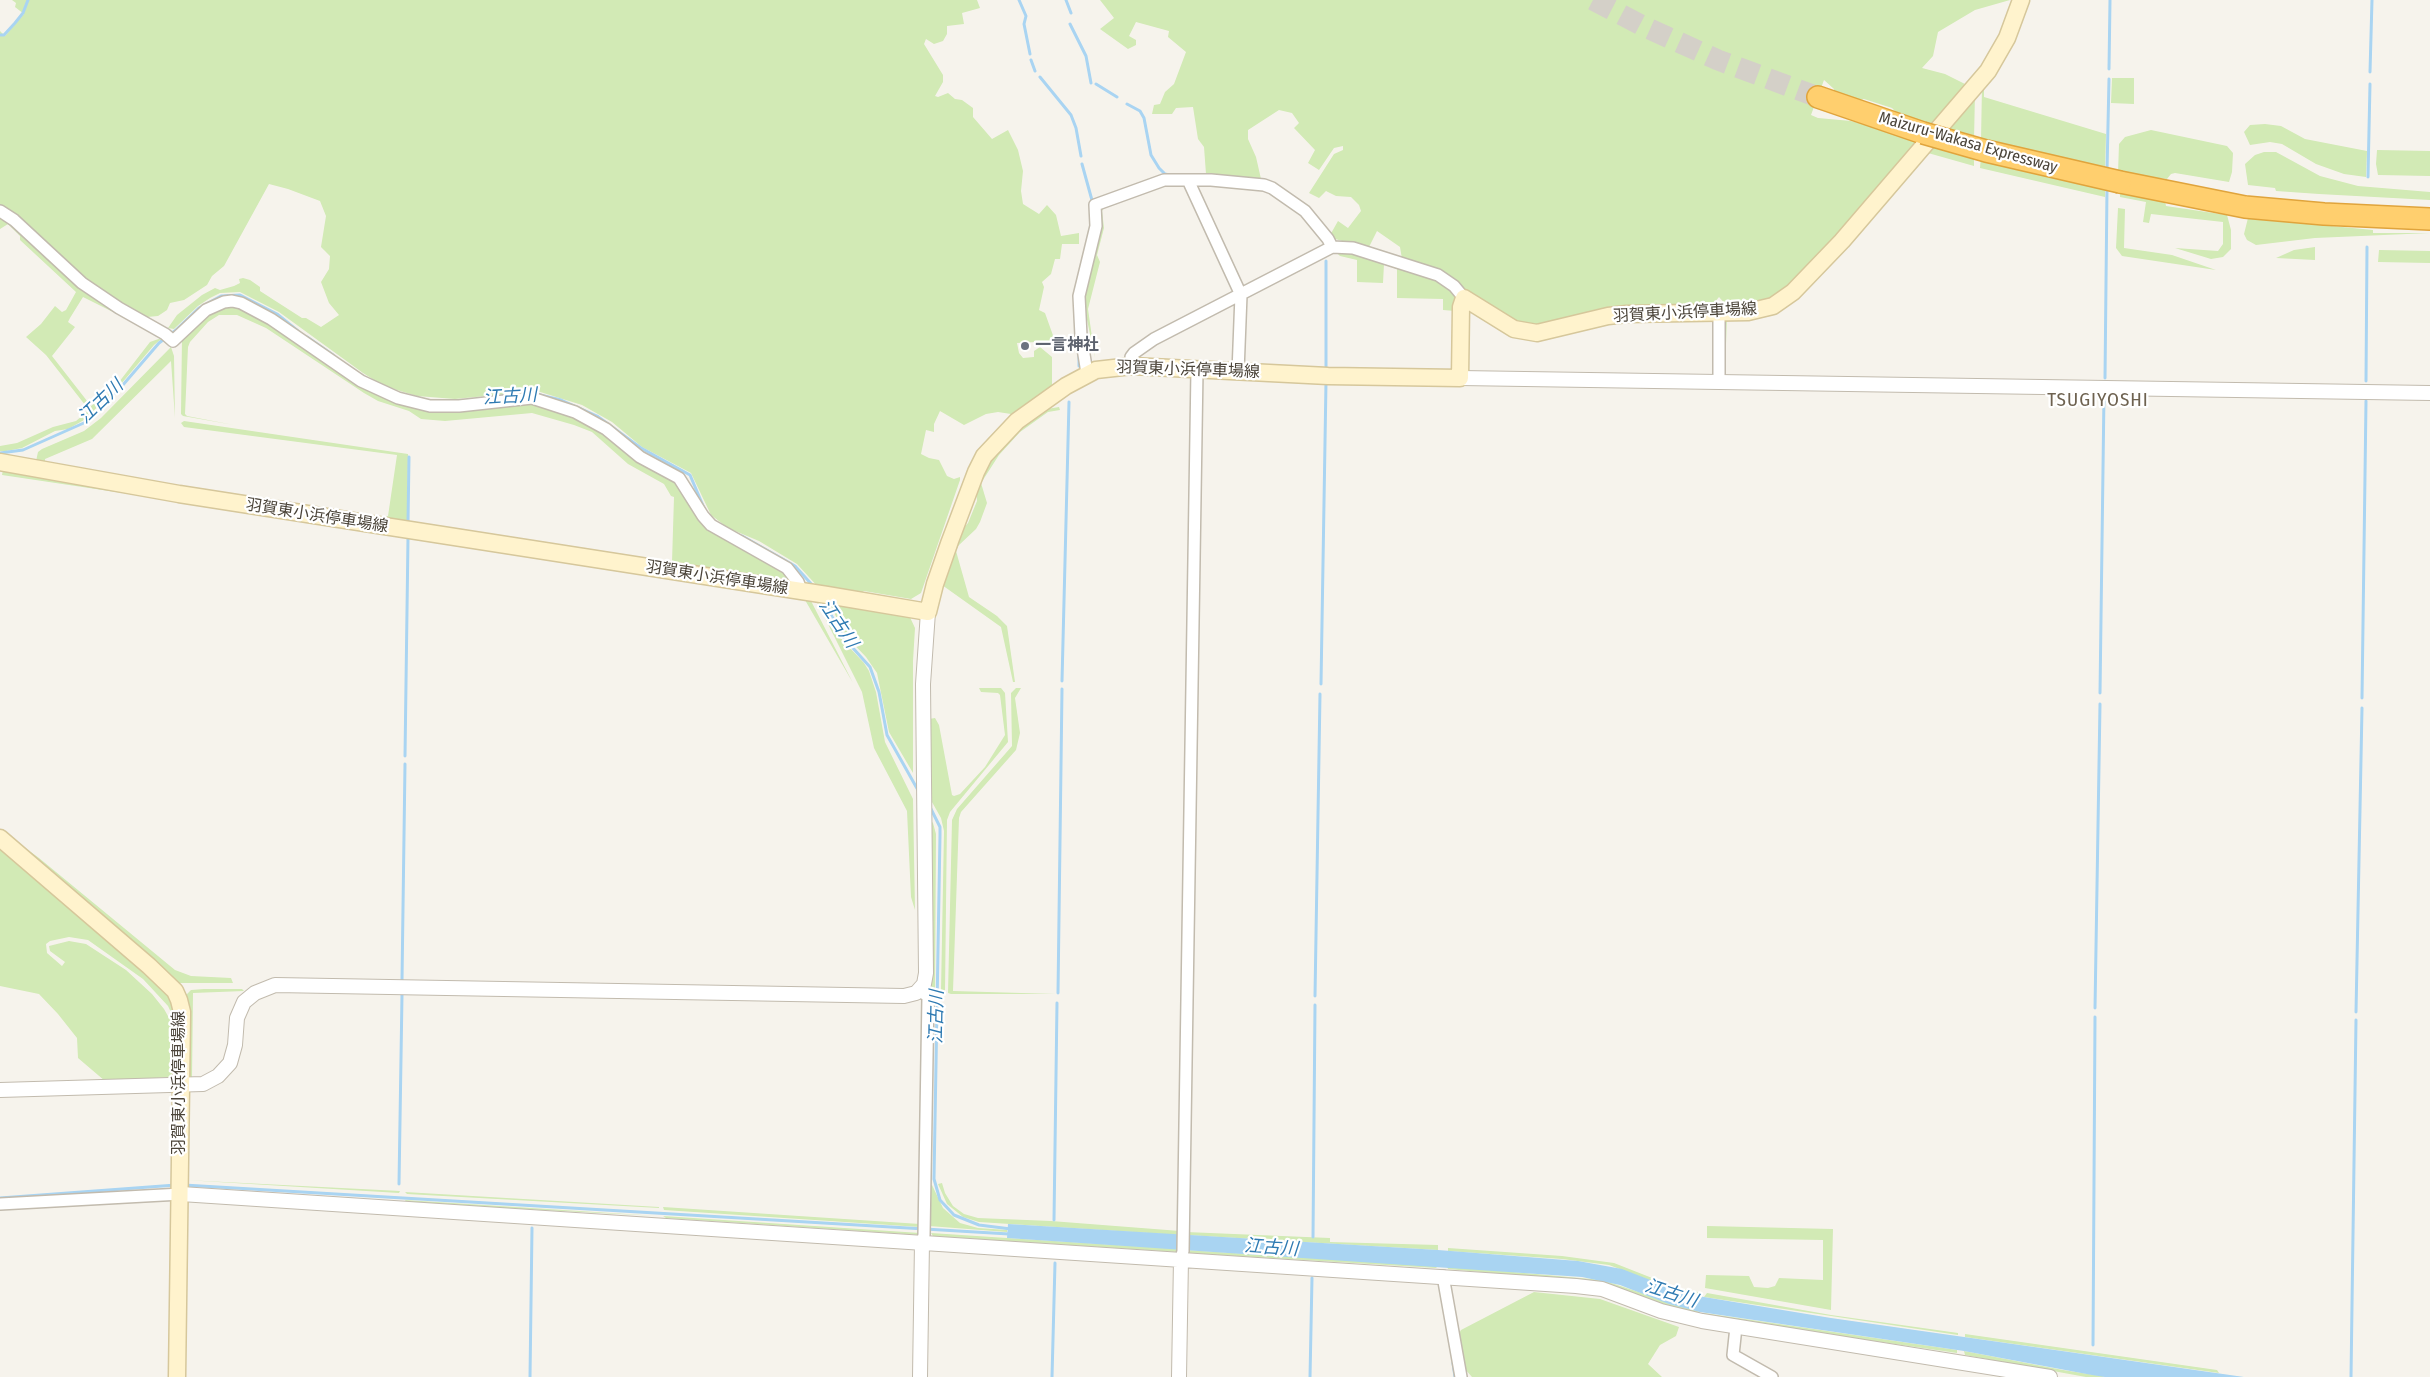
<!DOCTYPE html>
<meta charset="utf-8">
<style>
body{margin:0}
canvas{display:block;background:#f6f3ec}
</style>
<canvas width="2430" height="1377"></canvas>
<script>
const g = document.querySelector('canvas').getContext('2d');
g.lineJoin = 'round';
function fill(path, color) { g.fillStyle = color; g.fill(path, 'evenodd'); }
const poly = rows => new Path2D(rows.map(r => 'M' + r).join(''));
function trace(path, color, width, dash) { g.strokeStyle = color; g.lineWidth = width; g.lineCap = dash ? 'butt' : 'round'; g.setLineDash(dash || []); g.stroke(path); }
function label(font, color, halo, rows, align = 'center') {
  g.font = font + ' "Fira Sans Condensed","Noto Sans JP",sans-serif'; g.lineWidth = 4.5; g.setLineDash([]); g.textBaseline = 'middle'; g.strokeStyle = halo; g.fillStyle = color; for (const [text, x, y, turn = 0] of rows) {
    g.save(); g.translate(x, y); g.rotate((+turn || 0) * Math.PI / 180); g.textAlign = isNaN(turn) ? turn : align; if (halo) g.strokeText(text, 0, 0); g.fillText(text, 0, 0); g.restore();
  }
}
const green = poly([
 [12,0,977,0,980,8,962,13,964,24,947,26,947,34,943,41,934,44,926,39,924,44,943,75,943,82,935,96,938,97,948,93,955,99,962,100,973,108,973,117,992,139,1008,130,1018,150,1023,171,1021,191,1023,204,1039,214,1047,205,1056,215,1061,236,1079,233,1079,244,1062,244,1060,259,1055,259,1051,274,1042,282,1044,287,1039,310,1045,313,1055,341,1017,343,1019,353,1023,358,1034,357,1034,351,1040,347,1052,357,1052,386,1011,414,998,412,986,414,964,425,940,411,934,424,934,432,926,430,921,454,929,458,939,460,947,476,954,479,960,477,960,480,921,593,911,599,864,591,859,594,819,588,797,564,759,541,728,528,711,515,691,473,642,447,612,422,582,405,537,391,455,399,417,396,397,390,379,383,363,373,279,312,240,292,220,293,210,298,198,306,174,329,168,328,177,315,202,295,215,288,220,290,234,286,240,283,239,279,243,278,250,280,260,287,260,291,302,318,306,318,321,327,339,315,329,303,321,282,329,269,330,256,321,247,326,216,320,201,288,189,269,184,224,266,212,276,207,285,184,300,170,303,167,310,158,316,147,317,101,292,0,208,0,31,5,36,24,14,15,7,16,3],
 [1100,0,2010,0,1975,10,1938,32,1933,56,1922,68,1945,74,1969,86,1935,128,1899,115,1892,108,1864,99,1856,101,1834,93,1834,89,1824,80,1811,115,1818,118,1851,121,1923,141,1837,241,1771,303,1727,306,1719,297,1710,308,1527,330,1402,259,1400,247,1377,231,1368,249,1329,237,1338,221,1348,228,1361,211,1359,205,1351,197,1336,196,1326,191,1319,198,1309,193,1334,154,1343,150,1343,146,1334,148,1319,170,1308,163,1315,150,1294,128,1299,123,1292,113,1279,110,1248,130,1248,139,1256,157,1261,179,1206,174,1204,147,1198,139,1193,107,1176,108,1172,114,1152,114,1154,105,1160,104,1165,92,1174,84,1186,52,1168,37,1169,31,1136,22,1129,36,1136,40,1136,45,1128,49,1100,29,1114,18],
 [1993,77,1984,89,1984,97,2106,134,2105,171,1981,141,1982,85],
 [2112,78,2134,78,2134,104,2111,103],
 [1975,93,1974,140,1943,131],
 [2265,124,2281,126,2305,139,2367,151,2366,177,2344,174,2316,164,2282,144,2270,142,2250,145,2244,132,2250,125],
 [2151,130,2227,146,2233,153,2232,172,2229,182,2175,173,2171,174,2167,179,2118,173,2119,144,2125,137],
 [1932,144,1974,156,1974,166,1928,153,1847,244,1791,302,1762,316,1727,318,1725,371,1723,364,1724,316,1762,313,1789,300,1867,220],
 [2377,150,2430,151,2430,176,2378,175,2376,164],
 [2264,152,2276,152,2320,176,2358,186,2430,192,2430,200,2319,194,2276,191,2275,188,2248,185,2245,164,2255,155],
 [1981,157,2105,187,2105,197,1980,168],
 [2120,192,2165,201,2166,206,2227,215,2231,230,2231,249,2223,257,2211,259,2175,248,2218,251,2223,244,2223,222,2151,214,2149,223,2143,222,2146,202,2120,197],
 [1105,206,1102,211,1104,228,1097,255,1100,262,1088,309,1095,358,1086,315,1086,294,1097,241,1101,209],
 [2118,208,2125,209,2124,248,2172,255,2216,270,2122,256,2116,248],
 [0,214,133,322,83,297,70,318,68,322,75,327,52,356,91,406,98,401,100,402,119,382,150,342,164,337,154,345,121,384,84,420,68,429,55,431,22,448,6,451,0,451,0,446,17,443,53,427,76,421,89,410,46,355,26,337,41,324,55,306,62,312,66,310,76,292,20,240,20,236,8,224,0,229],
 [2248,218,2373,230,2373,233,2430,233,2315,238,2256,245,2247,240,2244,234],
 [2315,247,2315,260,2276,258,2294,250],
 [1340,250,1436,278,1454,293,1455,311,1443,310,1443,299,1397,298,1397,269,1384,264,1383,283,1357,282,1357,260,1340,256,1335,251],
 [2379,250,2430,251,2430,263,2378,262],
 [232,303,317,352,417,406,532,400,574,414,672,475,694,507,785,570,795,585,675,566,672,562,674,497,671,496,664,484,628,464,592,432,574,425,532,413,445,421,421,419,409,411,378,401,364,393,266,328,237,315,219,315,208,322,190,342,188,347,185,414,187,416,234,425,183,416,181,414,182,337,199,317],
 [171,347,174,356,175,418,171,361,92,439,45,459,45,462,36,461,38,452,42,449,84,431,101,418],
 [1059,407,1060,410,1048,412,1020,432,999,455,981,483,987,503,980,522,976,529,958,546,956,551,969,597,997,616,1007,626,1015,682,1013,682,1001,627,942,585,958,535,968,523,977,501,976,487,989,463,1015,432,1047,409],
 [184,421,408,454,407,524,379,517,388,516,397,455,184,427,181,423],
 [3,470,183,502,2,475],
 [675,576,810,599,853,683,805,600],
 [818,599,836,633,864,663,869,671,876,692,885,742,913,799,915,910,911,897,907,811,874,748,862,692,816,600],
 [829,602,908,613,915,628,913,661,913,773,889,732,877,673,866,657,845,635],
 [979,688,1001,688,1005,693,1008,742,950,812,947,820,945,992,941,991,944,831,941,818,928,795,929,719,935,718,939,725,952,795,954,796,960,794,985,767,1005,735,1000,695,998,693,981,692],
 [1016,688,1021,688,1015,698,1020,733,1016,750,961,812,959,818,953,991,1056,994,951,994,948,993,952,820,957,809,1012,746,1011,693],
 [928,817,933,823,936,834,935,993,932,993,931,989],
 [6,834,39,858,175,970,191,976,231,978,233,983,178,983],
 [0,844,101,931,168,995,174,1006,174,1019,168,1006,143,979,88,940,69,937,50,941,46,944,47,953,62,966,65,962,50,951,49,946,69,941,86,944,126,970,152,994,164,1009,177,1032,176,1068,171,1077,155,1078,152,1081,105,1081,78,1058,77,1038,58,1014,39,994,0,986],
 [204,989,242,989,244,991,193,993,192,1079,186,1076,186,995,191,990],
 [185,1180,400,1191,399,1193],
 [942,1183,945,1193,953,1206,964,1214,978,1218,1051,1221,1180,1231,1180,1235,979,1222,963,1217,947,1204,938,1184],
 [932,1185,943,1208,960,1223,978,1228,1007,1230,1007,1232,929,1226,929,1187],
 [405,1192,659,1207,659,1208,407,1194],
 [405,1200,658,1216,407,1203],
 [663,1207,920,1224,920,1227,664,1210],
 [663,1216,920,1233,920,1235,666,1218],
 [1707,1226,1833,1229,1831,1310,1705,1288,1706,1275,1749,1276,1754,1287,1768,1288,1775,1286,1779,1278,1823,1280,1823,1240,1707,1238],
 [1186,1232,1330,1238,1330,1242,1438,1245,1438,1250,1187,1235],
 [931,1233,1007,1238,1180,1249,1178,1252,933,1236],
 [1448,1248,1562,1256,1614,1263,1675,1287,1698,1292,1700,1296,1684,1293,1609,1265,1562,1259,1448,1251],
 [1186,1250,1438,1266,1436,1268,1188,1253],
 [1447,1266,1602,1280,1700,1312,1698,1314,1670,1307,1602,1283,1448,1269],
 [1534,1292,1600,1299,1679,1327,1676,1336,1660,1345,1648,1364,1662,1377,1472,1377,1464,1368,1458,1335,1461,1330],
 [1707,1293,1831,1315,1958,1333,1958,1335,1704,1297],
 [1704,1313,1957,1350,1957,1353,1723,1319,1705,1316],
 [1965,1334,2217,1370,2219,1373,1965,1337],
 [1964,1351,2063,1370,2108,1377,2086,1377,1965,1355]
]);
const water = poly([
 [1008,1224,1438,1250,1578,1261,1622,1269,1684,1293,1704,1297,1831,1318,2244,1377,2105,1377,2092,1375,1964,1351,1700,1312,1669,1304,1620,1285,1582,1277,1007,1238]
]);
const stream = poly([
 [1019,0,1026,16,1024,24,1030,54],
 [1066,0,1071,13],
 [1070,24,1086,56,1091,83],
 [0,35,4,35,15,23,23,13,28,0],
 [1031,60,1035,71],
 [2109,69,2110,0],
 [2370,72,2372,0],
 [1040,77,1071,115,1076,128,1081,156],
 [1096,84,1117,97],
 [1127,104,1140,111,1144,118,1151,155,1159,168,1165,174,1170,175],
 [1082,164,1093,204],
 [2107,171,2109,79],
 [2368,177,2370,84],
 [307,337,333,355],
 [1079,366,1079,355],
 [1326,366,1326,261],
 [2105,378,2107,188],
 [2366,381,2367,247],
 [532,393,561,400,597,416,641,448,690,475,704,508],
 [502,396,526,393],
 [0,453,23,450,86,422,122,386,159,343,176,330,199,308,221,296,240,295,277,314,298,331],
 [408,522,409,457],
 [742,536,795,566,814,587],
 [823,600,843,637,870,667,879,692,887,735,919,792],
 [1062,681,1069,402],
 [1321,684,1326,382],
 [2100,693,2104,394],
 [2362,698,2366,401],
 [405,756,408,538],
 [930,807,940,827,940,835,934,1179,940,1200,954,1215,979,1225,1011,1229],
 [402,980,405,764],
 [1058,993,1062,689],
 [1315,996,1320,694],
 [2095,1008,2100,704],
 [2356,1012,2362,708],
 [399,1184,402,995],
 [184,1185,1009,1234],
 [0,1198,176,1185],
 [1054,1220,1057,1003],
 [1313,1237,1315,1005],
 [2093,1345,2095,1017],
 [1453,1363,1455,1377],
 [530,1377,532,1228],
 [1052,1377,1055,1263],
 [1310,1377,1312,1278],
 [2351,1377,2356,1020]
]);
const motorwayTunnel = poly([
 [1593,0,1643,26,1718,60,1818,97]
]);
const minor = poly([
 [1188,180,1241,295,1238,372],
 [0,211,14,220,82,283,119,308,165,334,173,341,206,310,224,302,232,301,241,303,271,319,361,381,398,398,430,406,459,406,532,398,575,412,606,429,640,457,679,478,703,516,711,525,787,568,798,582,801,590],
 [1132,366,1131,357,1134,353,1154,339,1332,247],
 [1087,373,1081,336,1079,296,1096,226,1095,205,1164,180,1211,180,1264,185,1272,188,1305,211,1328,239,1332,247,1353,248,1438,275,1454,286,1464,298],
 [1719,381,1719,311],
 [919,991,928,996,924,1235,922,1242],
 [0,1204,181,1194],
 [1181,1259,1183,1251,1197,370],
 [1443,1276,1461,1377],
 [1736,1327,1733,1355,1772,1377]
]);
const tertiary = poly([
 [1460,378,2430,393],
 [0,1090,203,1084,218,1076,230,1063,235,1045,237,1018,244,1002,255,993,275,985,904,996,916,993,924,984,926,973,923,684,928,612],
 [181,1194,1576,1286,1602,1289,1661,1311,1702,1321,2050,1377],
 [920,1377,922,1242],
 [1179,1377,1181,1259]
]);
const secondary = poly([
 [0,462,179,494,827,595,928,612,935,584,950,541,976,472,984,456,1017,421,1066,386,1096,370,1132,366,1328,376,1460,378,1461,307,1464,298,1514,329,1537,333,1608,316,1627,314,1748,312,1773,306,1793,292,1842,241,1988,71,2007,38,2021,0],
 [0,838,149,966,175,991,179,1000,182,1012,181,1086,177,1377]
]);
const motorway = poly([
 [1818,97,1923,133],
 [2120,182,2245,207,2324,214,2430,219]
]);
const motorwayBridge = poly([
 [1923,133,1986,151,2120,182]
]);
const markers = [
 [1025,346,5,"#6b7280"]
];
const streetNames = [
 ["Maizuru-Wakasa Expressway",1968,143,16],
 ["羽賀東小浜停車場線",1685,313,-3],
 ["羽賀東小浜停車場線",1188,370,2],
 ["羽賀東小浜停車場線",317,516,9],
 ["羽賀東小浜停車場線",717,578,9],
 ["羽賀東小浜停車場線",180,1083,-90]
];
const worshipNames = [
 ["一言神社",1035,346]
];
const waterNames = [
 ["江古川",510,397,-3],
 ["江古川",101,402,-44],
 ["江古川",838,624,56],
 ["江古川",937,1017,-89],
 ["江古川",1271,1248,4],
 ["江古川",1671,1294,18]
];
const quarterNames = [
 ["TSUGIYOSHI",2098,401]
];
fill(green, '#d2eab5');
fill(water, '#a9d4f2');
trace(stream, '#a9d4f2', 3);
trace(motorwayTunnel, '#d4d0c8', 21, [21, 11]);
trace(minor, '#c2bbae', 14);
trace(tertiary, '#c2bbae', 16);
trace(secondary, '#d6c79b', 19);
trace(motorway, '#e0a43c', 24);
trace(minor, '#fff', 11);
trace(tertiary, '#fff', 14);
trace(secondary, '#fff3cd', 16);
trace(motorway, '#ffcf6e', 21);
trace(motorwayBridge, '#e0a43c', 24, []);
trace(motorwayBridge, '#ffcf6e', 21);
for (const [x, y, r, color] of markers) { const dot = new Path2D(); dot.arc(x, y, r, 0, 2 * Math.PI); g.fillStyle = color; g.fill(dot); trace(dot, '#fff', 2); }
label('16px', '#4b4439', '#fff', streetNames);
label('bold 16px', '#5b616d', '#fff', worshipNames, 'left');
label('italic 18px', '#2e7ab2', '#fff', waterNames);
g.letterSpacing = '1px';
label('19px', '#6e6250', '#fff', quarterNames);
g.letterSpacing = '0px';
</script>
